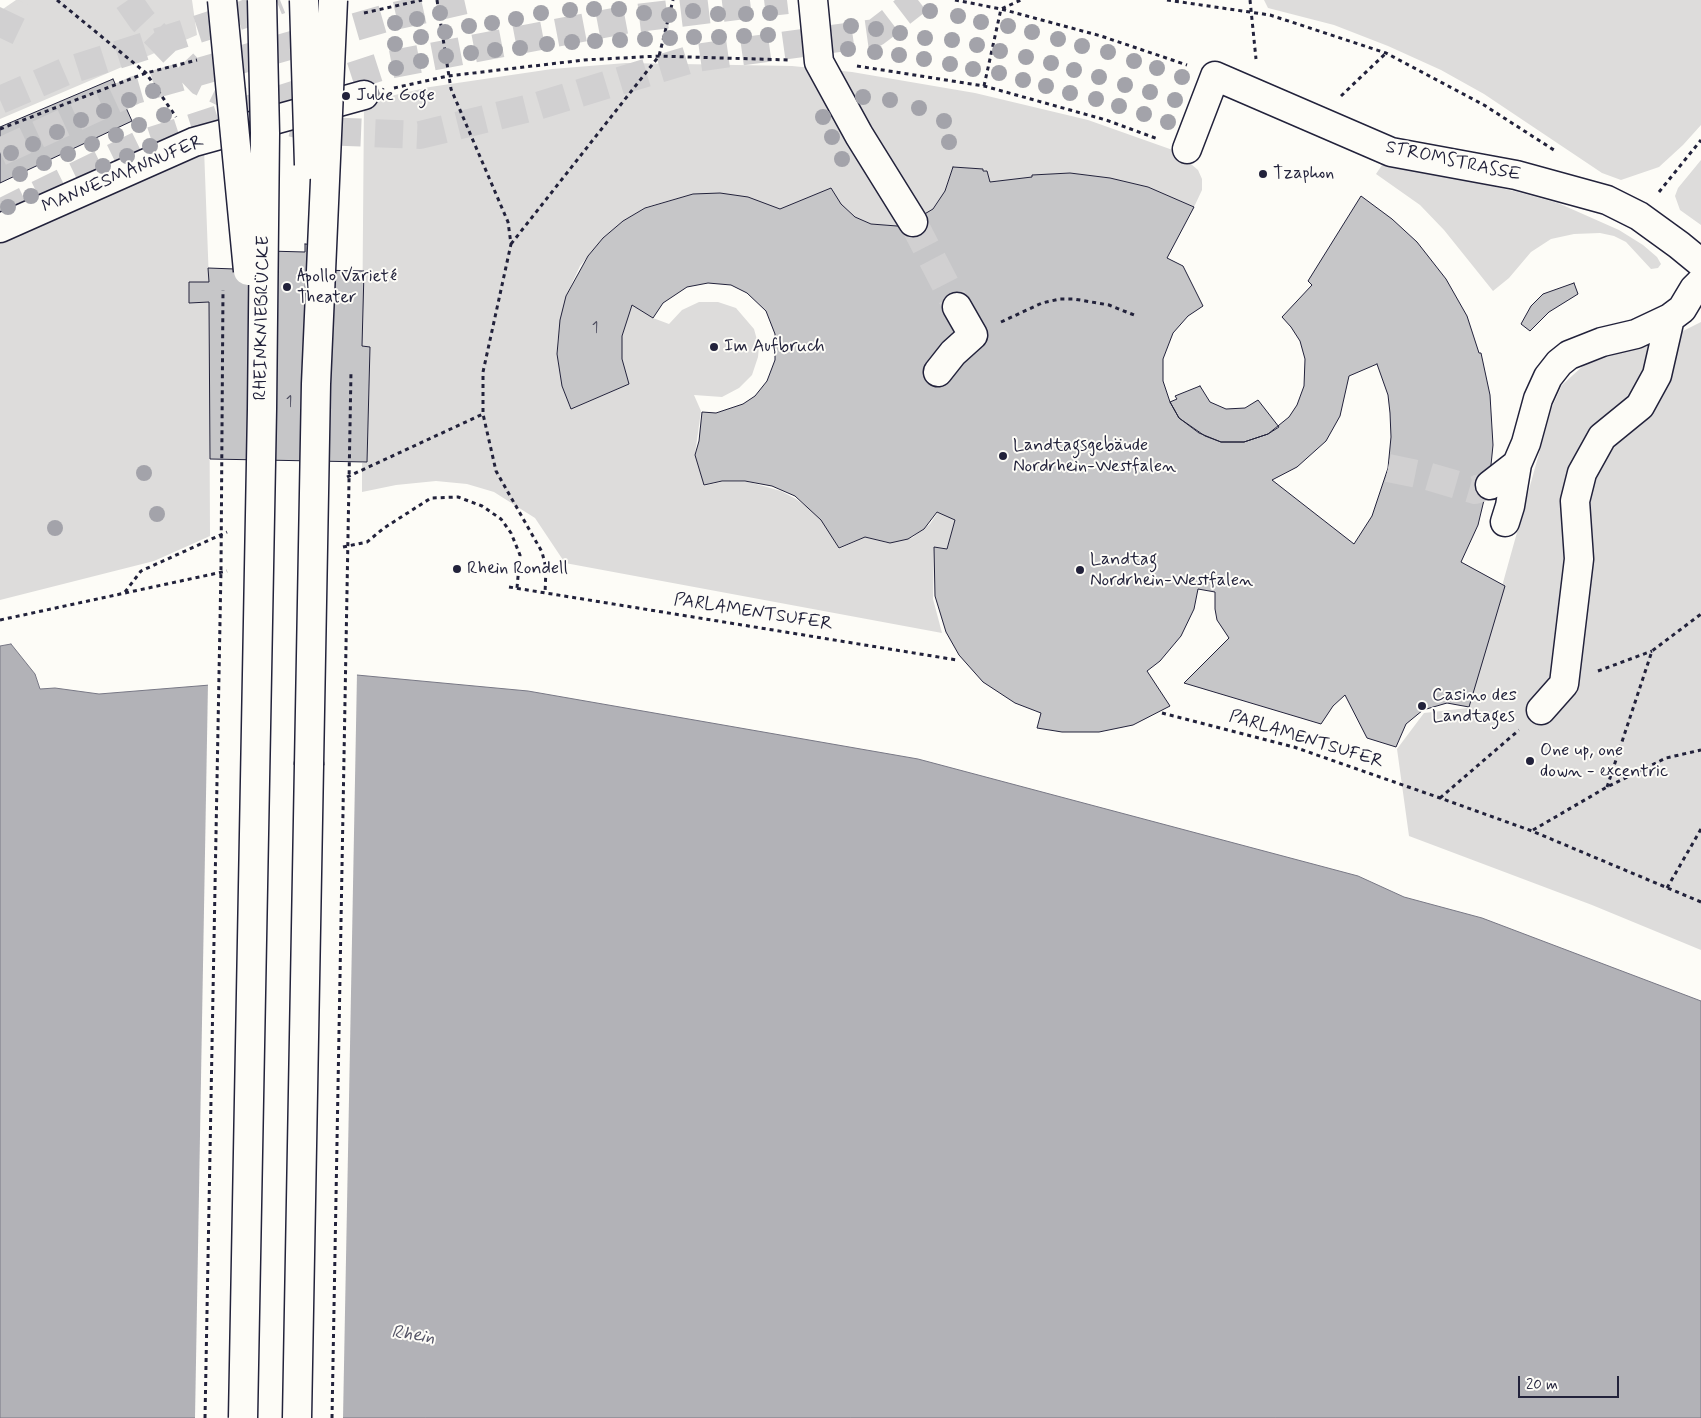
<!DOCTYPE html>
<meta charset="utf-8">
<style>
body{margin:0}
#map{position:relative;width:1701px;height:1418px;overflow:hidden;background:#fdfcf7;font-family:Mynerve,sans-serif}
canvas{display:block}
.scale{position:absolute;left:1518px;top:1376px;width:101px;height:22px;box-sizing:border-box;border:2px solid #22223b;border-top:0;padding-left:6px;font-size:15px;line-height:18px;white-space:nowrap;color:#22223b;-webkit-text-stroke:4px #fdfcf7;paint-order:stroke}
</style>
<div id="map">
<canvas width="1701" height="1418"></canvas>
<div class="scale">20 m</div>
</div>
<script>
const g = document.querySelector('canvas').getContext('2d');
g.lineJoin = 'round';
function fill(path, color) { g.fillStyle = color; g.fill(path, 'evenodd'); }
const poly = rows => new Path2D(rows.map(r => 'M' + r).join(''));
function trace(path, color, width, dash) { g.strokeStyle = color; g.lineWidth = width; g.lineCap = dash ? 'butt' : 'round'; g.setLineDash(dash || []); g.stroke(path); }
function label(font, color, halo, rows, align = 'center') {
  g.font = font + ' Mynerve,sans-serif'; g.lineWidth = 4; g.setLineDash([]); g.textBaseline = 'middle'; g.strokeStyle = halo; g.fillStyle = color; for (const [text, x, y, turn = 0] of rows) {
    g.save(); g.translate(x, y); g.rotate((+turn || 0) * Math.PI / 180); g.textAlign = isNaN(turn) ? turn : align; if (halo) g.strokeText(text, 0, 0); g.fillText(text, 0, 0); g.restore();
  }
}
const green = poly([
 [16,0,192,0,197,35,0,119,0,11],
 [1264,0,1701,0,1701,125,1683,145,1659,167,1621,180,1602,173,1484,94,1441,70,1388,46,1334,25,1268,8],
 [626,63,792,66,852,72,975,93,1088,120,1184,154,1184,158,1198,170,1202,179,1202,190,1194,207,1148,187,1110,178,1070,173,1032,175,1032,177,990,182,987,171,983,169,953,167,945,191,933,209,925,216,897,226,871,224,855,217,841,204,831,188,780,209,739,196,693,194,646,207,623,221,603,238,580,266,566,296,558,337,557,354,562,386,571,409,629,384,622,359,622,336,632,305,653,318,669,324,682,310,699,302,718,302,736,308,754,329,759,347,758,357,752,375,739,388,722,397,694,395,701,411,695,454,704,486,721,482,749,482,781,491,796,499,811,510,823,522,839,549,865,537,888,543,912,538,930,524,938,512,955,520,947,548,934,547,933,599,942,633,565,563,535,518,494,492,467,484,436,481,396,485,362,492,362,463,367,462,370,347,362,346,364,102,430,87,552,69],
 [204,148,209,282,189,283,189,303,209,302,210,536,154,561,0,600,0,240],
 [1701,160,1701,225,1680,210,1675,196,1678,188],
 [1384,162,1518,192,1558,203,1619,230,1643,245,1657,257,1661,264,1658,268,1651,269,1626,242,1614,236,1600,233,1574,234,1551,239,1531,252,1509,278,1493,291,1444,230,1420,205,1376,174],
 [1701,322,1701,950,1592,905,1409,836,1397,749,1424,713,1468,708,1552,407,1562,385,1584,365,1685,330]
]);
const water = poly([
 [11,644,35,674,40,689,55,688,99,694,346,674,528,691,918,759,1358,876,1404,897,1482,918,1701,1001,1701,1418,0,1418,0,646,11,644]
]);
const pier = poly([
 [346,672,357,673,343,1418,195,1418,208,683]
]);
const building = poly([
 [113,79,132,121,0,183,0,127,113,79],
 [953,167,983,169,983,171,987,171,990,182,1032,177,1032,175,1070,173,1110,178,1148,187,1194,207,1167,258,1183,266,1203,306,1188,316,1173,333,1163,359,1163,381,1170,402,1179,418,1199,433,1221,442,1244,442,1268,434,1289,417,1297,405,1304,386,1305,359,1300,341,1291,327,1282,317,1312,285,1308,281,1361,196,1392,219,1417,242,1446,279,1467,316,1479,353,1481,353,1490,395,1493,445,1490,475,1478,525,1461,562,1505,586,1469,707,1447,703,1423,710,1406,724,1396,747,1367,738,1345,695,1333,706,1321,724,1184,683,1229,638,1217,620,1215,609,1215,592,1198,589,1194,609,1181,636,1160,661,1147,671,1170,706,1133,725,1099,732,1062,732,1037,728,1041,713,1015,703,983,682,959,655,946,632,935,596,934,547,947,549,955,520,937,512,924,529,908,539,890,543,865,537,839,548,821,520,795,496,772,486,745,481,722,481,704,485,695,455,699,441,702,412,716,413,743,404,755,396,767,381,775,360,775,334,766,311,747,293,731,285,708,283,687,287,663,303,653,318,632,305,622,336,622,359,629,384,571,409,562,386,557,354,560,320,566,296,588,256,603,238,623,221,645,208,693,194,720,193,748,197,780,209,831,188,841,204,855,217,871,224,897,226,906,225,933,209,945,191,953,167],
 [1377,364,1388,395,1390,413,1391,437,1388,468,1372,516,1354,544,1272,480,1297,467,1326,441,1340,416,1349,376,1377,364],
 [305,244,317,245,316,270,364,271,362,346,370,347,367,462,210,459,209,302,189,303,189,282,209,282,208,268,235,269,268,251,305,252,305,244],
 [1574,283,1578,294,1549,312,1530,331,1521,324,1531,306,1543,294,1574,283],
 [1200,386,1210,402,1226,409,1245,408,1258,400,1279,427,1268,434,1244,442,1221,442,1205,436,1179,418,1170,402,1177,399,1175,396,1200,386]
]);
const minorTunnel = poly([
 [913,222,957,307],
 [1388,468,1427,476,1475,490,1490,485]
]);
const highwayTunnel = poly([
 [128,0,142,20,201,82,263,112,289,122,323,131,420,135,534,107,695,58,875,33,918,0],
 [0,38,18,0],
 [0,100,67,71,245,14,280,0],
 [0,152,135,90,390,17,466,0],
 [0,213,139,145,383,66,629,19,787,0]
]);
const path = poly([
 [57,0,146,73,176,117],
 [437,0,451,89,508,222,511,244,483,372,483,414,496,471,542,552,546,568,545,594],
 [955,0,1001,9,1101,36,1187,65],
 [1167,0,1270,15,1386,53,1484,105,1557,152],
 [1250,0,1256,59],
 [364,13,422,0],
 [857,66,984,86,1106,120,1158,139],
 [984,86,1001,9,1021,0],
 [394,88,448,76,584,60,659,56,788,60],
 [1341,96,1386,53],
 [0,129,146,73,197,60],
 [1659,192,1701,140],
 [511,244,659,56,673,0],
 [1001,322,1042,303,1060,299,1074,299,1109,305,1134,315],
 [347,477,483,414],
 [343,547,367,542,384,528,431,498,458,497,482,506,501,519,511,533,520,555,517,588],
 [509,587,957,660],
 [125,592,141,571,227,532],
 [0,620,227,571],
 [1598,671,1652,651],
 [1162,713,1294,747,1440,798,1532,831,1701,902],
 [1607,787,1652,651,1701,614],
 [1440,798,1519,730],
 [1533,830,1607,787,1666,758,1701,750],
 [1667,888,1701,829]
]);
const minor = poly([
 [813,0,819,62,859,135,913,222],
 [1187,149,1215,76,1391,152,1516,175,1607,200,1639,216,1679,245,1701,263],
 [0,228,194,142,364,95],
 [938,372,953,353,973,335,957,307],
 [1490,485,1517,464,1526,443,1538,399,1548,377,1559,363,1569,355,1602,342,1636,334,1670,318,1682,309,1694,289,1701,282],
 [1505,522,1510,506,1517,464],
 [1541,710,1564,684,1579,559,1575,501,1582,473,1602,437,1640,406,1657,375,1670,318]
]);
const highway = poly([
 [297,1418,309,765]
]);
const pathBridge = poly([
 [205,1418,221,569,223,290],
 [332,1418,351,371]
]);
const highwayBridge = poly([
 [222,0,248,271],
 [304,0,309,165],
 [309,765,316,384,333,0],
 [243,1418,262,409,265,133,262,0]
]);
const trees = [
 [594,9],
 [619,9],
 [570,10],
 [693,11],
 [930,11],
 [440,13],
 [541,13],
 [644,13],
 [770,13],
 [718,14],
 [746,14],
 [669,15],
 [958,16],
 [417,19],
 [516,19],
 [981,22],
 [395,23],
 [492,23],
 [469,26],
 [851,26],
 [1008,26],
 [876,29],
 [445,32],
 [1032,32],
 [900,33],
 [768,35],
 [744,36],
 [421,37],
 [694,37],
 [719,37],
 [670,38],
 [925,38],
 [645,39],
 [1058,39],
 [620,40],
 [952,40],
 [595,41],
 [572,42],
 [395,44],
 [547,44],
 [977,45],
 [1082,46],
 [520,48],
 [848,49],
 [495,50],
 [1000,51],
 [875,52],
 [1108,52],
 [471,53],
 [899,55],
 [446,56],
 [1026,57],
 [924,59],
 [421,61],
 [1134,61],
 [1051,63],
 [950,64],
 [396,68],
 [1157,68],
 [973,69],
 [1074,70],
 [999,73],
 [1099,77],
 [1182,77],
 [1023,80],
 [1125,85],
 [1046,86],
 [153,91],
 [1150,92],
 [1070,93],
 [863,97],
 [1096,99],
 [129,100],
 [890,100],
 [1175,100],
 [1119,106],
 [919,108],
 [104,111],
 [1144,114],
 [164,115],
 [823,117],
 [81,120],
 [944,121],
 [1168,122],
 [139,125],
 [57,132],
 [116,135],
 [832,137],
 [949,142],
 [33,144],
 [92,144],
 [150,146],
 [11,153],
 [68,154],
 [127,156],
 [842,159],
 [44,163],
 [103,166],
 [20,174],
 [31,196],
 [8,207],
 [144,473],
 [157,514],
 [55,528]
];
const markers = [
 [346,96,5,"#22223b"],
 [1263,174,5,"#22223b"],
 [287,287,5,"#22223b"],
 [714,347,5,"#22223b"],
 [1003,456,5,"#22223b"],
 [457,569,5,"#22223b"],
 [1080,570,5,"#22223b"],
 [1422,706,5,"#22223b"],
 [1530,761,5,"#22223b"]
];
const numberNames = [
 ["1",595,329],
 ["1",289,403]
];
const poiNames = [
 ["Julie Goge",356,96],
 ["Tzaphon",1273,174],
 ["Apollo Varieté",297,277],
 ["Theater",297,298],
 ["Im Aufbruch",724,347],
 ["Landtagsgebäude",1013,446],
 ["Nordrhein-Westfalen",1013,467],
 ["Landtag",1090,560],
 ["Nordrhein-Westfalen",1090,581],
 ["Rhein Rondell",467,569],
 ["Casino des",1432,696],
 ["Landtages",1432,717],
 ["One up, one",1540,751],
 ["down - excentric",1540,772]
];
const streetNames = [
 ["STROMSTRASSE",1453,162,12],
 ["MANNESMANNUFER",123,175,-23],
 ["RHEINKNIEBRÜCKE",263,318,-89],
 ["PARLAMENTSUFER",753,613,9],
 ["PARLAMENTSUFER",1306,740,17]
];
const waterNames = [
 ["Rhein",413,1336,8]
];
fill(green, '#dddcdb');
fill(water, '#b2b2b7');
trace(water, '#787885', 1);
fill(pier, '#fdfcf7');
fill(building, '#c6c6c8');
trace(building, '#22223b', 1);
trace(minorTunnel, '#d1d0d1', 28, [28, 14]);
trace(highwayTunnel, '#d1d0d1', 28, [28, 14]);
trace(minor, '#22223b', 31);
trace(highway, '#22223b', 31);
trace(path, '#22223b', 3, [4, 4]);
trace(minor, '#fdfcf7', 28);
trace(highway, '#fdfcf7', 28);
trace(highwayBridge, '#22223b', 31, []);
trace(pathBridge, '#22223b', 3, [4, 4]);
trace(highwayBridge, '#fdfcf7', 28);
g.fillStyle = '#a3a3aa';
for (const [x, y] of trees) { g.beginPath(); g.arc(x, y, 8, 0, 2 * Math.PI); g.fill(); }
for (const [x, y, r, color] of markers) { const dot = new Path2D(); dot.arc(x, y, r, 0, 2 * Math.PI); g.fillStyle = color; g.fill(dot); trace(dot, '#fdfcf7', 2); }
label('15px', '#4b4b5e', null, numberNames);
label('18px', '#22223b', '#fdfcf7', poiNames, 'left');
label('18px', '#22223b', '#fdfcf7', streetNames);
label('italic 19px', '#545466', '#fdfcf7', waterNames);
</script>
